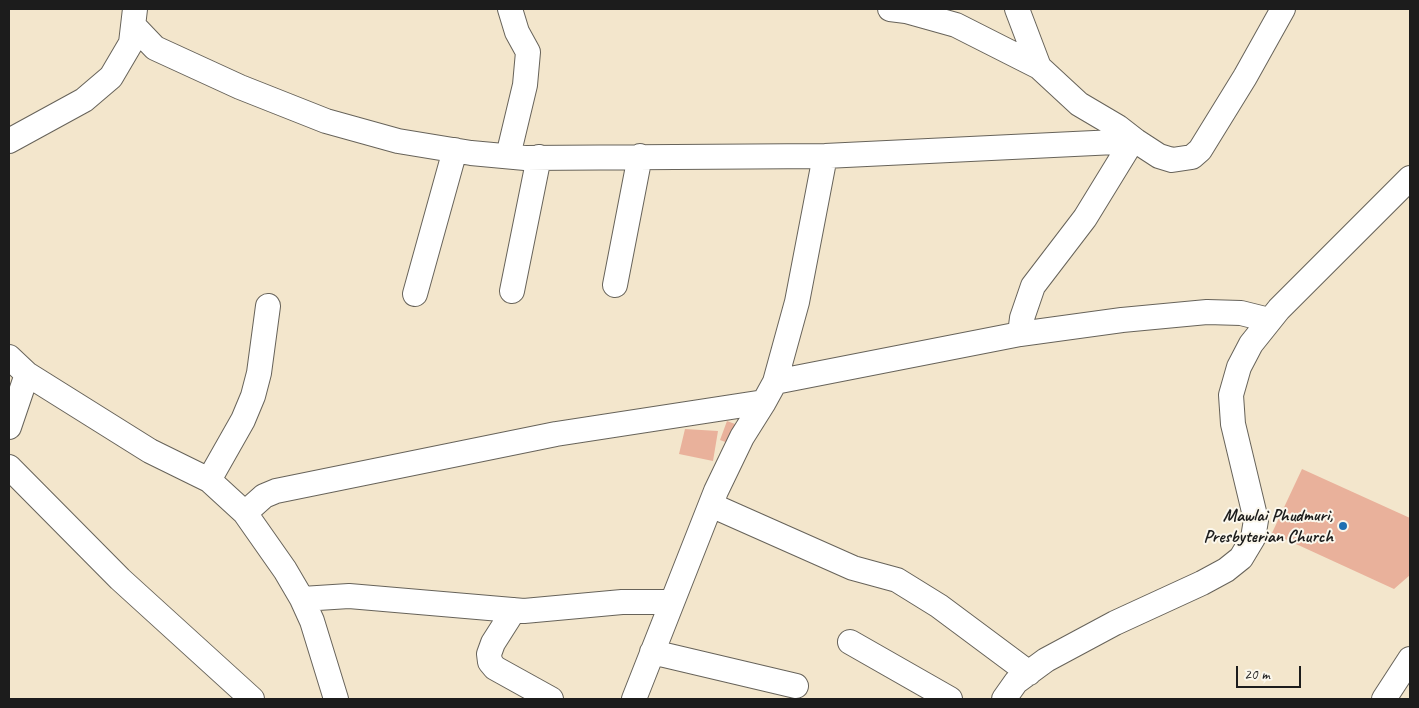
<!DOCTYPE html>
<style>
body{margin:0}
#map{position:relative;width:1419px;height:708px;overflow:hidden;background:#f3e6cc;font-family:Caveat,sans-serif}
canvas{display:block}
.frame{position:absolute;inset:0;border:10px solid #1c1c1c;pointer-events:none}
.scale{position:absolute;left:1236px;top:666px;width:65px;height:22px;box-sizing:border-box;border:2px solid #1c1c1c;border-top:0;padding-left:6px;font-size:15px;line-height:18px;white-space:nowrap;color:#1c1c1c;-webkit-text-stroke:4px #fbf7ec;paint-order:stroke}
</style>
<div id="map">
<canvas width="1419" height="708"></canvas>
<div class="frame"></div>
<div class="scale">20 m</div>
</div>
<script>
const g = document.querySelector('canvas').getContext('2d');
g.lineJoin = 'round';
function fill(path, color) { g.fillStyle = color; g.fill(path, 'evenodd'); }
const poly = rows => new Path2D(rows.map(r => 'M' + r).join(''));
function trace(path, color, width, dash) { g.strokeStyle = color; g.lineWidth = width; g.lineCap = dash ? 'butt' : 'round'; g.setLineDash(dash || []); g.stroke(path); }
function label(font, color, halo, rows, align = 'center') {
  g.font = font + ' Caveat,sans-serif'; g.lineWidth = 4; g.setLineDash([]); g.textBaseline = 'middle'; g.strokeStyle = halo; g.fillStyle = color; for (const [text, x, y, turn = 0] of rows) {
    g.save(); g.translate(x, y); g.rotate((+turn || 0) * Math.PI / 180); g.textAlign = isNaN(turn) ? turn : align; if (halo) g.strokeText(text, 0, 0); g.fillText(text, 0, 0); g.restore();
  }
}
const building = poly([
 [727,421,735,424,728,443,720,440],
 [685,429,718,431,713,461,679,454],
 [1302,469,1410,518,1410,575,1394,589,1272,533]
]);
const minor = poly([
 [890,9,906,11,956,25,1039,67,1079,104,1118,127,1136,141,1159,156,1172,160,1192,157,1200,150,1245,77,1283,9],
 [1017,9,1039,67],
 [134,26,155,48,240,87,326,121,398,141,471,153,525,158,825,156,1136,141],
 [9,141,84,100,111,77,131,43,135,9],
 [508,156,525,85,528,52,517,32,510,9],
 [615,285,640,156],
 [512,291,539,157],
 [415,294,455,150],
 [1020,334,1022,318,1033,286,1085,218,1131,143],
 [9,357,27,374,150,451,209,480,245,513,285,570,302,599,312,621,336,699],
 [775,382,797,302,825,156],
 [9,427,27,374],
 [9,467,120,579,252,699],
 [209,480,243,420,253,396,259,373,268,306],
 [711,505,853,568,897,580,939,606,1029,673],
 [245,513,264,496,276,491,556,434,764,402,775,382,1020,334,1122,320,1207,312,1241,313,1269,320],
 [302,599,349,596,524,611,622,602,672,602],
 [514,610,493,643,489,654,490,662,495,668,551,699],
 [850,642,950,699],
 [652,652,796,686],
 [634,699,716,491,742,437,764,402],
 [1004,699,1016,682,1046,660,1115,623,1202,583,1226,570,1241,558,1253,538,1256,520,1233,424,1231,395,1239,367,1251,344,1279,309,1410,178],
 [1384,699,1410,659]
]);
const markers = [
 [1343,526,5,"#1f6fb2"]
];
const poiNames = [
 ["Mawlai Phudmuri,",1333,516],
 ["Presbyterian Church",1333,537]
];
fill(building, '#e9b19b');
trace(minor, '#67635a', 26);
trace(minor, '#fff', 24);
for (const [x, y, r, color] of markers) { const dot = new Path2D(); dot.arc(x, y, r, 0, 2 * Math.PI); g.fillStyle = color; g.fill(dot); trace(dot, '#fbf7ec', 2); }
label('bold 18px', '#1c1c1c', '#fbf7ec', poiNames, 'right');
</script>
